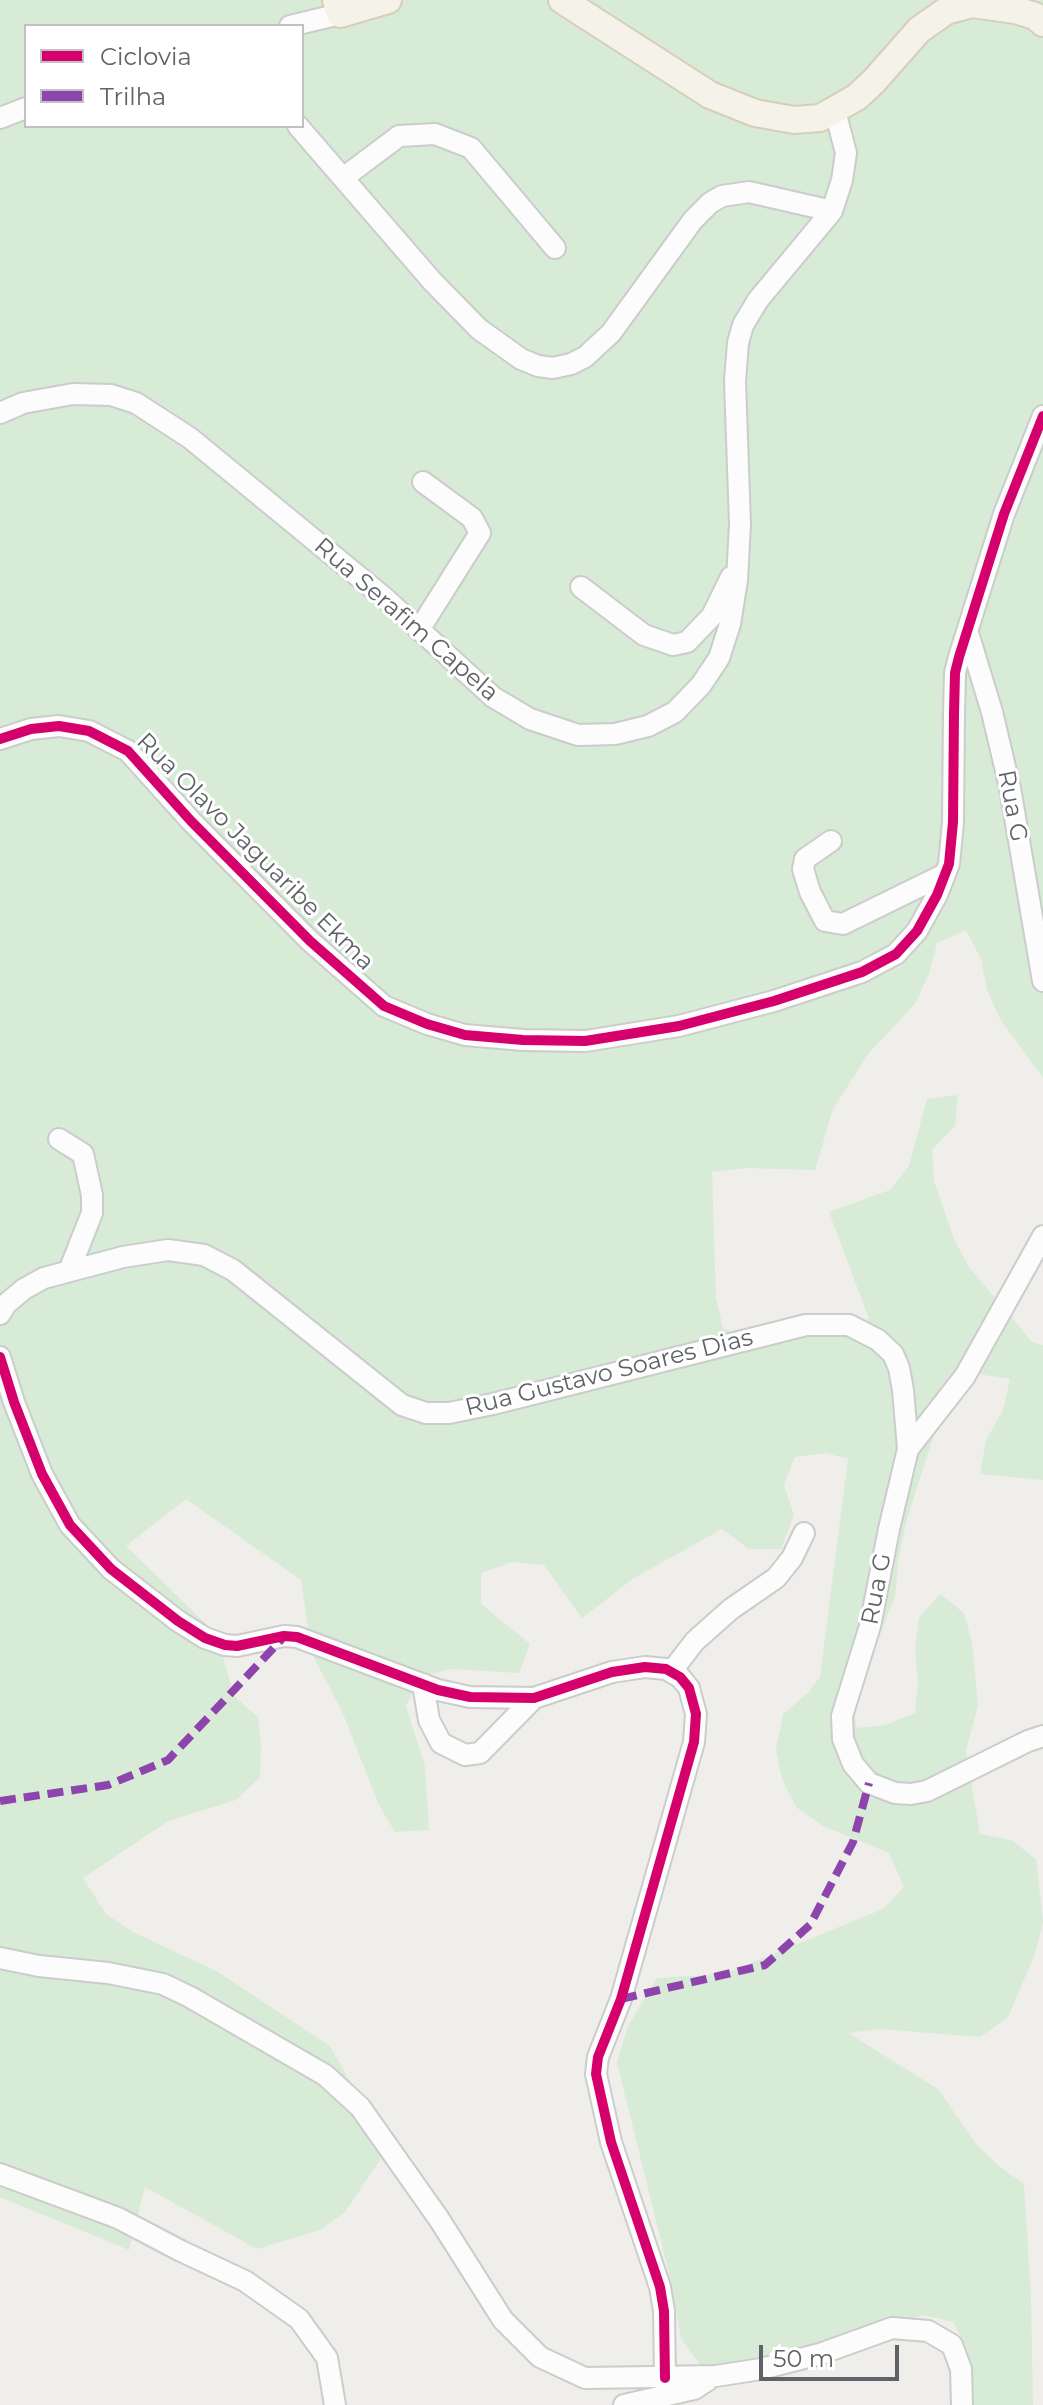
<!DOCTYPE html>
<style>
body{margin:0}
#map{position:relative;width:1043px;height:2405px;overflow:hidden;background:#efeeea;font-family:Montserrat,sans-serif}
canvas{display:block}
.legend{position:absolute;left:24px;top:24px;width:280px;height:104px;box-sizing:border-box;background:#fff;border:2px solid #bfc1c3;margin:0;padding:10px 14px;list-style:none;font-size:24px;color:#5f6368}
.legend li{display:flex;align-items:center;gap:16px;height:40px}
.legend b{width:40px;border:2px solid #bfc1c3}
.scale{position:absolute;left:759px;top:2345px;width:140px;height:36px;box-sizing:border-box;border:4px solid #5f6368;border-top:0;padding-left:10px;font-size:24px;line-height:28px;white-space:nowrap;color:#5f6368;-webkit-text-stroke:6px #fff;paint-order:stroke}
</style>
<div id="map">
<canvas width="1043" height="2405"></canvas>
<ul class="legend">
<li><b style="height:10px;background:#d6006c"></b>Ciclovia</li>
<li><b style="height:10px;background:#8e44ad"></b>Trilha</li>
</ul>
<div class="scale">50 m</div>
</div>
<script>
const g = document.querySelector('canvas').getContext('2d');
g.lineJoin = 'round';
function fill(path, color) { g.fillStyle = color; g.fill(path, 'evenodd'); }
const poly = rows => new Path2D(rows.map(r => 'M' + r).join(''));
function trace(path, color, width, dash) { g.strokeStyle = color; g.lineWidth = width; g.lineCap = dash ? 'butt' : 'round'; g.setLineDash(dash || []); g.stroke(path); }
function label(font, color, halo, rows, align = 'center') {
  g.font = font + ' Montserrat,sans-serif'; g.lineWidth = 6; g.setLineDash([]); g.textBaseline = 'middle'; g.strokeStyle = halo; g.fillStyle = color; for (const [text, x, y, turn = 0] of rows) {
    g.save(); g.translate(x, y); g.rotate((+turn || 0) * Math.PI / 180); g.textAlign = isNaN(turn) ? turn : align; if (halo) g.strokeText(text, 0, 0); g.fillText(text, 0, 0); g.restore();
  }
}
const green = poly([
 [0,0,1043,0,1043,1078,1000,1019,987,990,981,959,966,930,937,943,929,974,915,1004,869,1053,833,1109,815,1170,746,1168,712,1172,716,1298,723,1328,755,1343,869,1319,829,1212,890,1190,909,1166,927,1099,958,1095,955,1126,932,1150,934,1181,954,1239,969,1267,1032,1342,1043,1345,1043,1480,980,1474,986,1440,1003,1410,1010,1379,978,1374,956,1395,938,1422,907,1519,899,1555,895,1597,854,1695,856,1728,885,1725,915,1713,918,1682,915,1649,919,1618,940,1594,964,1613,972,1643,978,1705,966,1751,980,1834,1011,1840,1036,1859,1043,1922,1035,1954,1008,2017,980,2037,880,2029,848,2033,938,2089,976,2144,999,2166,1024,2184,1031,2297,1033,2405,957,2405,969,2382,968,2352,953,2322,923,2315,734,2370,701,2366,681,2339,672,2286,617,2062,628,2026,657,1978,724,1974,883,1909,904,1887,889,1853,823,1826,796,1807,782,1779,776,1749,783,1714,808,1693,820,1677,848,1459,826,1453,795,1457,784,1485,794,1515,781,1549,749,1549,722,1529,634,1578,582,1618,544,1565,512,1562,481,1573,481,1604,530,1644,519,1673,451,1669,420,1677,406,1706,425,1767,429,1830,395,1832,379,1805,342,1711,312,1654,301,1580,186,1499,126,1546,217,1635,234,1696,258,1717,261,1746,260,1777,236,1800,168,1821,83,1878,106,1914,133,1932,218,1972,330,2046,376,2128,381,2158,345,2212,320,2230,257,2249,145,2187,129,2250,0,2197],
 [26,26,302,26,302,126,26,126]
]);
const minor = poly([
 [290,26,340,14],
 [0,118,26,108],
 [298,126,432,281,479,329,521,359,538,366,553,368,571,364,585,357,611,333,693,220,710,203,722,196,749,192,832,211],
 [343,178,399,136,435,134,471,148,555,248],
 [0,413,23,403,73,394,111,395,136,403,190,438,386,599,493,697,530,719,578,735,615,734,648,726,675,712,701,685,719,658,730,624,737,580,740,524,735,381,738,343,743,325,758,300,832,211,842,180,846,153,835,111],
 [581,587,644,635,673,645,687,642,712,616,731,577],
 [419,630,480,533,472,518,423,482],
 [968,633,992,712,1010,788,1043,981],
 [0,739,31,729,59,726,89,731,128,751,191,821,310,941,384,1006,427,1024,465,1035,523,1040,585,1041,679,1026,774,1001,862,972,896,954,917,931,937,895,949,864,953,822,954,714,955,673,959,657,1004,514,1043,416],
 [831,841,805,859,803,869,810,892,825,921,843,924,945,874],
 [59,1139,83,1154,92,1195,92,1213,69,1271],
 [1043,1236,965,1376,908,1449,889,1529,870,1626,842,1716,843,1739,853,1764,869,1783,895,1793,911,1794,927,1791,1028,1741,1043,1736],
 [0,1314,6,1304,24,1289,44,1278,123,1257,168,1250,204,1255,233,1270,402,1405,426,1413,449,1413,493,1404,806,1325,849,1325,878,1340,893,1354,899,1368,903,1390,908,1449],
 [0,1357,14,1402,42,1474,70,1525,111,1569,178,1621,205,1638,225,1645,237,1646,284,1636,297,1637,438,1690,470,1697,534,1698,612,1672,645,1667,666,1669,680,1677,689,1688,696,1714,694,1742,621,1999,598,2057,596,2074,611,2142,660,2287,664,2311,665,2378],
 [671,1672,695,1641,731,1609,776,1578,792,1558,804,1533],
 [423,1684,429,1720,441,1743,465,1755,480,1753,534,1698],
 [0,1958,39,1966,108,1973,163,1984,190,1997,325,2075,360,2107,439,2219,503,2320,540,2357,585,2378,716,2376,761,2369,820,2354,892,2328,928,2331,952,2345,961,2369,962,2405],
 [0,2174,118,2218,181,2251,245,2281,299,2319,327,2358,335,2405],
 [624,2405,694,2389,708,2380]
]);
const major = poly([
 [336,0,340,14,388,0],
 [562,0,710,95,755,113,794,120,820,118,857,97,874,81,919,30,946,11,972,4,1015,10,1035,16,1043,23]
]);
const quiet = poly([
 [0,1801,108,1785,168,1760,282,1639],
 [621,1999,765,1965,810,1925,853,1842,869,1783]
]);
const cycleway = poly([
 [0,739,31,729,59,726,89,731,128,751,191,821,310,941,384,1006,427,1024,465,1035,523,1040,585,1041,679,1026,774,1001,862,972,896,954,917,931,937,895,949,864,953,822,954,714,955,673,959,657,1004,514,1043,416],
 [0,1357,14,1402,42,1474,70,1525,111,1569,178,1621,205,1638,225,1645,237,1646,284,1636,297,1637,438,1690,470,1697,534,1698,612,1672,645,1667,666,1669,680,1677,689,1688,696,1714,694,1742,621,1999,598,2057,596,2074,611,2142,660,2287,664,2311,665,2378]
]);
const streetNames = [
 ["Rua Serafim Capela",406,620,41],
 ["Rua G",1012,806,79],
 ["Rua Olavo Jaguaribe Ekma",255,852,45],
 ["Rua Gustavo Soares Dias",609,1373,-14],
 ["Rua G",877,1589,-79]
];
fill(green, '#d8ebd6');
trace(minor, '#cbcccc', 24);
trace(major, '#d7ceb8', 30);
trace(minor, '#fdfcfc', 20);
trace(major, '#f4f2e9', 26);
trace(quiet, '#8e44ad', 8, [16, 8]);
trace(cycleway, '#d6006c', 10);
label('24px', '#5f6368', '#fff', streetNames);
</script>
